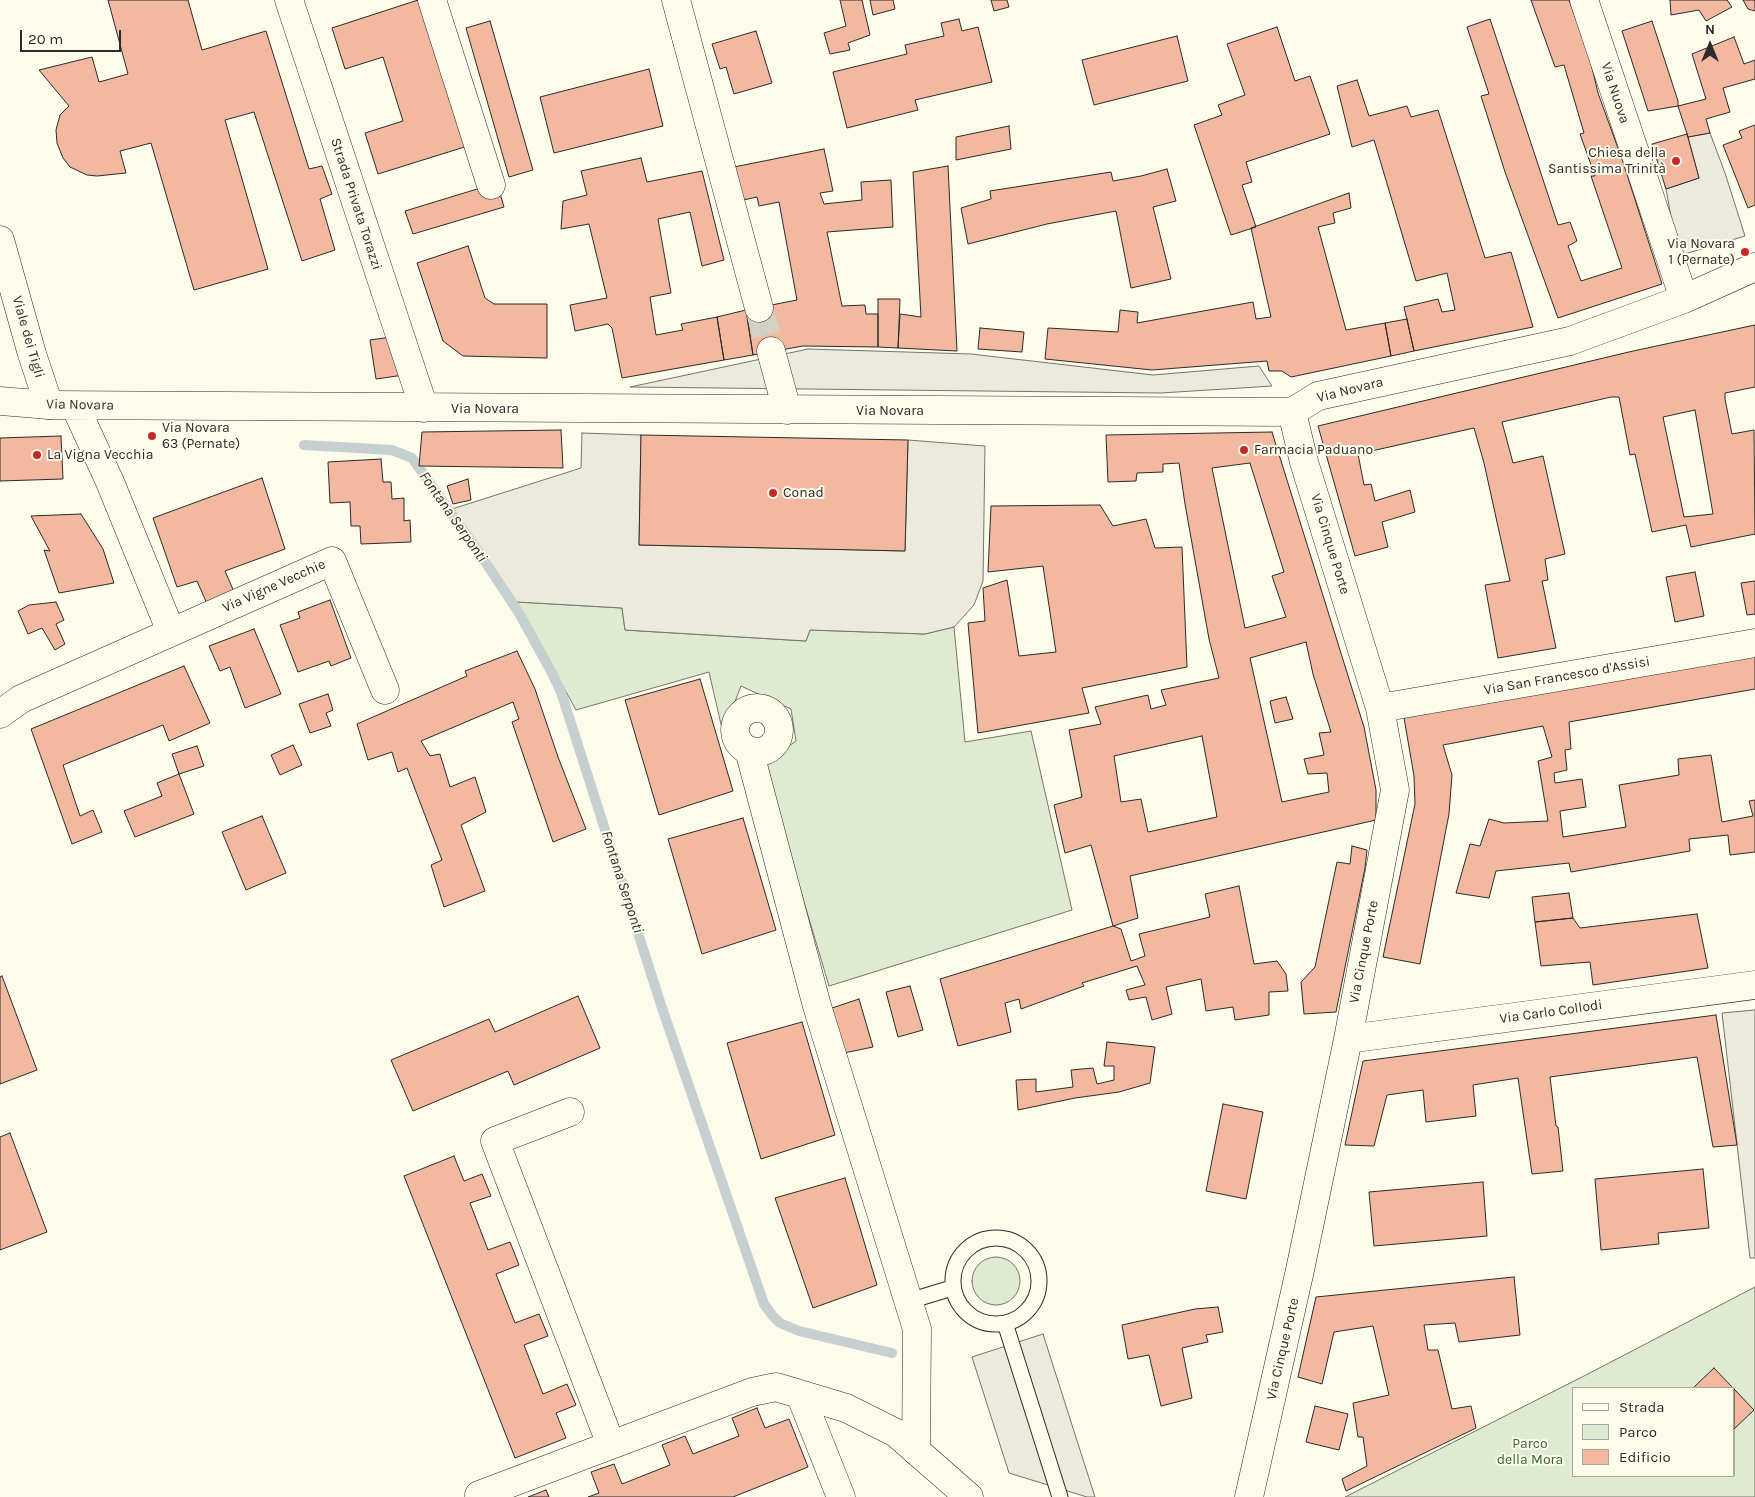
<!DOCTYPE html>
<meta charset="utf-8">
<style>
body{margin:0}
#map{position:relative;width:1755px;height:1497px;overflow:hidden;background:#fdfbea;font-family:Karla,sans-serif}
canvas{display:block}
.legend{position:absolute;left:1572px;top:1387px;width:162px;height:90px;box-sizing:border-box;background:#fdfbea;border:1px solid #a9a89e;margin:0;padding:6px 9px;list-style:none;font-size:15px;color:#2b2b2b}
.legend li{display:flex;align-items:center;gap:10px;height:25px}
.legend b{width:25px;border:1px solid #a9a89e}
.north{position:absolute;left:1685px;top:20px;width:50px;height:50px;-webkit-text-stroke:4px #fdfbea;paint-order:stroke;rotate:0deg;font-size:14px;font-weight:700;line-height:20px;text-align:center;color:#2b2b2b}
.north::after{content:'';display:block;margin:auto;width:18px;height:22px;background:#2b2b2b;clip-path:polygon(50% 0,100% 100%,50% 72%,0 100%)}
.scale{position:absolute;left:20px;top:30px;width:101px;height:22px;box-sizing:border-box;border:2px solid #2b2b2b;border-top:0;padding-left:6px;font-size:15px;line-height:18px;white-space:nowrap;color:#2b2b2b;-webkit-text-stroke:4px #fdfbea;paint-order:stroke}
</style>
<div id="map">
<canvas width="1755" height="1497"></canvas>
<ul class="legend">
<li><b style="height:6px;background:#fdfbea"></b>Strada</li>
<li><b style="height:14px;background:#deebd1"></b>Parco</li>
<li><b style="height:14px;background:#f2b8a0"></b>Edificio</li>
</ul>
<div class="north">N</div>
<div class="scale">20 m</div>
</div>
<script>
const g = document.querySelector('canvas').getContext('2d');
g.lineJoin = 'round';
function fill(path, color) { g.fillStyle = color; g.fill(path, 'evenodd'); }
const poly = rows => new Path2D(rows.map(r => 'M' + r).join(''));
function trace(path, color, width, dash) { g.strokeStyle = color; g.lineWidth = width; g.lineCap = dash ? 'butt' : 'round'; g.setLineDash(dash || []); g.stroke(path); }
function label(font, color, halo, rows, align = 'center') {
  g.font = font + ' Karla,sans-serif'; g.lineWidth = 4; g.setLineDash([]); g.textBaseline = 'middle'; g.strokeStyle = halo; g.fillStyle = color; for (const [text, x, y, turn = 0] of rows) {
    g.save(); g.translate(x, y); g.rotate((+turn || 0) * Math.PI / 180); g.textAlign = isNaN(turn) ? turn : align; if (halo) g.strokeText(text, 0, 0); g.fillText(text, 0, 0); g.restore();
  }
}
const green = poly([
 [517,602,622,608,625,630,806,641,810,630,925,634,954,627,965,742,1031,731,1072,910,829,986,763,764,796,741,791,709,741,686,723,733,709,672,576,710,517,602],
 '972 1281a24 24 0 1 1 48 0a24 24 0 1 1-48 0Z',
 [1755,1287,1755,1497,1345,1497,1584,1376,1755,1287],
 [1574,1388,1734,1388,1734,1476,1574,1476,1574,1388]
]);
const parking = poly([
 [1710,133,1725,173,1745,236,1678,256,1666,189,1699,178,1688,137,1710,133],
 [808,349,971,354,1153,375,1259,366,1272,386,1161,393,630,387,808,349],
 [582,433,641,435,639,545,905,551,908,440,985,446,983,581,974,605,954,627,925,634,810,630,806,641,625,630,622,608,517,602,452,509,581,468,582,433],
 [1755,1010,1755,1258,1750,1258,1722,1013,1755,1010],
 [1043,1334,1095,1497,1087,1497,1009,1473,972,1357,1043,1334]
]);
const stream = poly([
 [304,445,392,450,412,458,480,554,519,613,552,673,561,692,662,1008,764,1304,772,1315,780,1323,799,1331,892,1353]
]);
const building = poly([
 [108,0,188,0,202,50,266,31,309,169,322,166,332,194,320,199,335,250,302,261,254,112,225,120,268,269,194,290,151,143,120,151,126,173,97,176,87,175,70,167,63,158,57,143,56,130,60,115,69,106,39,70,92,57,99,82,128,74,108,0],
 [418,0,428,0,474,144,378,174,365,133,403,121,383,57,345,69,332,28,418,0],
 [840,0,862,0,870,35,848,43,850,50,830,54,824,33,846,26,840,0],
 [870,0,893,0,895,9,873,15,870,0],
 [991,0,1007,0,1009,7,994,11,991,0],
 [1531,0,1569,0,1589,55,1598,93,1623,162,1662,284,1558,318,1505,172,1481,96,1489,94,1467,27,1490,19,1558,225,1570,222,1577,241,1568,246,1581,281,1622,268,1591,176,1595,176,1580,134,1584,133,1564,65,1555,67,1531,0],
 [1670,0,1727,0,1732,7,1706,21,1699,10,1671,15,1670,0],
 [1743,0,1755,0,1755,11,1748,9,1743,0],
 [959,19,962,31,978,27,992,82,915,100,918,110,847,128,833,72,907,54,905,45,944,36,941,23,959,19],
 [490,21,533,170,509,177,466,28,490,21],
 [1652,21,1678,101,1678,106,1648,111,1622,31,1652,21],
 [1277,27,1295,81,1310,76,1330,134,1246,162,1252,182,1242,185,1256,227,1231,235,1194,125,1222,115,1218,105,1245,95,1227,44,1277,27],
 [756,31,772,83,734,94,726,67,720,69,712,44,756,31],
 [1177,36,1188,81,1094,105,1082,60,1177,36],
 [1734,37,1744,64,1755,60,1755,79,1723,88,1730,112,1706,119,1710,133,1688,137,1678,106,1706,99,1692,54,1734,37],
 [649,69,663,126,554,153,540,97,649,69],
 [1357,80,1369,116,1407,106,1411,117,1438,110,1485,258,1511,252,1533,327,1414,351,1404,307,1438,299,1442,312,1455,310,1447,273,1416,281,1374,140,1352,147,1337,86,1357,80],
 [1755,125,1755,205,1748,208,1723,145,1742,138,1739,131,1755,125],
 [1009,126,1011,149,956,160,956,137,1009,126],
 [1687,134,1699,178,1666,189,1652,144,1687,134],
 [824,149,833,191,820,193,824,204,862,200,861,182,891,180,893,227,827,232,842,306,865,305,866,314,878,314,878,347,803,346,753,355,746,310,797,300,779,202,759,206,757,197,739,201,734,167,824,149],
 [641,158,647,182,702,171,724,260,702,266,690,212,658,219,671,293,650,297,656,335,683,330,681,324,717,317,724,360,622,378,612,328,608,324,575,331,570,305,607,298,589,224,561,229,563,201,587,195,581,171,641,158],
 [948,166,957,351,898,348,900,314,921,317,913,172,948,166],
 [1167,169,1176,201,1153,207,1171,279,1131,288,1116,211,1047,224,968,244,961,208,991,199,990,191,1111,172,1113,181,1141,176,1167,169],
 [497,183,504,207,413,234,405,211,497,183],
 [1349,193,1351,208,1333,213,1335,223,1318,227,1346,330,1385,323,1391,356,1291,377,1282,371,1269,371,1267,361,1152,370,1045,359,1048,328,1118,332,1120,310,1138,312,1137,323,1253,302,1256,319,1271,317,1251,228,1349,193],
 [468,246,485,298,494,304,547,304,547,358,463,356,443,341,417,263,468,246],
 [878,299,900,299,898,348,878,347,878,299],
 [746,310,753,355,724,360,717,317,746,310],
 [1407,319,1414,351,1391,356,1385,323,1407,319],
 [1755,325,1755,387,1725,393,1725,399,1732,434,1754,430,1755,534,1691,547,1686,525,1652,532,1635,454,1630,455,1619,397,1611,397,1502,422,1513,463,1543,456,1565,554,1545,559,1548,580,1542,581,1556,648,1498,658,1485,585,1510,581,1484,463,1474,428,1358,454,1364,485,1371,484,1375,501,1410,490,1415,512,1382,522,1388,547,1355,556,1318,426,1633,351,1755,325],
 [1695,410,1713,514,1684,517,1663,417,1695,410],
 [980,328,1024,332,1022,352,978,349,980,328],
 [391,337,404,375,376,379,370,340,391,337],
 [561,430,563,468,419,466,422,432,561,430],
 [1272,432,1364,727,1376,790,1376,820,1130,876,1138,918,1113,926,1091,845,1065,853,1054,805,1082,797,1069,730,1101,724,1095,707,1148,695,1151,709,1166,705,1161,690,1219,678,1209,639,1185,504,1179,463,1163,464,1163,472,1137,473,1136,481,1108,482,1106,435,1272,432],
 [1250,463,1284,572,1272,576,1286,617,1245,628,1212,468,1250,463],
 [1306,642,1313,674,1331,732,1319,733,1324,755,1304,759,1308,774,1327,773,1329,792,1282,802,1250,658,1306,642],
 [1202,736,1217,817,1148,832,1141,799,1121,802,1114,756,1202,736],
 [641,435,908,440,905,551,639,545,641,435],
 [61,436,63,479,0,481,0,438,61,436],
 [381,459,383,482,391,482,392,499,404,498,404,521,410,520,411,542,361,544,360,526,351,526,350,502,330,503,328,462,381,459],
 [262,478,285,549,225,571,235,594,208,606,197,581,177,587,153,518,262,478],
 [468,479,471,500,453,504,447,486,468,479],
 [1100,505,1113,526,1146,519,1155,548,1182,547,1187,667,1082,688,1089,713,978,733,968,623,985,621,983,588,1007,580,1019,656,1056,652,1043,566,988,572,991,506,1100,505],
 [81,514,103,549,114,583,59,593,44,550,50,551,31,516,81,514],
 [1695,572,1704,616,1675,622,1666,577,1695,572],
 [1755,581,1755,614,1747,615,1741,583,1755,581],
 [330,600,351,658,331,666,329,661,298,672,280,625,300,618,298,612,330,600],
 [56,602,64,620,56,624,65,644,55,650,42,628,28,634,18,611,29,605,56,602],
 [254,629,281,694,245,708,230,667,220,671,209,646,254,629],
 [1755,650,1755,689,1569,722,1571,749,1565,750,1567,770,1554,773,1555,783,1582,779,1586,807,1560,811,1563,837,1626,827,1619,785,1679,775,1678,759,1711,755,1722,822,1753,816,1749,801,1755,800,1755,852,1730,855,1728,835,1689,839,1690,851,1571,872,1569,863,1496,871,1489,898,1456,893,1470,844,1480,846,1489,819,1504,823,1548,821,1538,761,1552,757,1543,726,1443,745,1452,775,1449,814,1420,964,1383,957,1415,804,1414,776,1403,712,1755,650],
 [517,651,535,689,558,757,586,829,553,842,512,722,519,719,513,702,421,741,430,756,440,754,450,787,475,777,486,812,461,825,485,891,444,907,431,865,442,860,407,768,398,772,392,752,368,760,357,724,467,676,465,671,517,651],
 [184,666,210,723,169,741,163,725,63,765,80,816,93,810,102,832,72,844,31,729,184,666],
 [700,679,733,791,659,815,625,700,700,679],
 [328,694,333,710,326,713,331,726,310,733,299,704,328,694],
 [1286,697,1293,719,1275,723,1270,701,1286,697],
 [293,745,302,765,280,775,271,755,293,745],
 [197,746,204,766,179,774,172,754,197,746],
 [179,774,194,814,135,837,124,811,162,796,157,783,179,774],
 [262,816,286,873,246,890,222,832,262,816],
 [743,818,776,930,702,954,668,839,743,818],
 [1352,846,1367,850,1365,868,1336,1012,1304,1014,1301,982,1315,967,1337,862,1350,864,1352,846],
 [1239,886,1254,964,1277,961,1286,974,1288,991,1269,992,1269,1015,1235,1020,1233,1007,1206,1011,1201,979,1166,987,1172,1014,1152,1020,1146,997,1129,1000,1126,990,1145,985,1137,966,1082,983,1084,986,1021,1009,1019,999,1005,1003,1011,1032,958,1046,940,979,1113,926,1121,929,1131,961,1145,956,1139,934,1210,917,1205,894,1239,886],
 [1569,893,1573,918,1535,922,1532,897,1569,893],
 [1697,914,1708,968,1593,985,1590,962,1541,966,1535,922,1573,918,1580,928,1697,914],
 [2,976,37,1070,0,1084,0,977,2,976],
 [910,986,923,1030,898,1037,886,992,910,986],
 [578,996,600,1048,514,1085,508,1071,413,1111,391,1060,489,1019,495,1032,578,996],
 [859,999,873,1047,844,1053,832,1008,859,999],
 [1716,1015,1737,1145,1713,1147,1697,1057,1550,1077,1556,1126,1558,1127,1563,1171,1532,1174,1518,1078,1473,1085,1476,1116,1426,1122,1423,1090,1387,1095,1374,1146,1345,1145,1363,1061,1716,1015],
 [802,1022,835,1135,761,1159,727,1043,802,1022],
 [1107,1042,1155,1047,1150,1083,1119,1092,1075,1098,1018,1110,1016,1080,1036,1079,1036,1092,1073,1087,1071,1070,1093,1068,1097,1084,1114,1080,1114,1066,1104,1066,1107,1042],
 [1223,1104,1263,1112,1246,1199,1206,1191,1223,1104],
 [10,1133,47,1232,0,1250,0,1137,10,1133],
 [454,1156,464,1181,482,1174,491,1196,470,1203,488,1250,510,1242,519,1265,496,1274,515,1323,539,1314,548,1336,524,1345,543,1394,567,1384,576,1405,556,1413,566,1438,515,1458,404,1176,454,1156],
 [1703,1169,1709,1228,1658,1233,1659,1244,1601,1250,1595,1179,1703,1169],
 [845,1178,877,1285,813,1308,775,1198,845,1178],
 [1483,1182,1487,1236,1374,1246,1369,1192,1483,1182],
 [1514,1277,1520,1335,1459,1342,1455,1323,1424,1325,1428,1350,1438,1350,1452,1409,1471,1406,1476,1428,1346,1491,1342,1479,1367,1466,1363,1437,1358,1437,1353,1403,1389,1395,1373,1326,1334,1332,1322,1384,1298,1377,1316,1297,1514,1277],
 [1218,1307,1223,1332,1206,1335,1208,1342,1182,1348,1192,1398,1161,1406,1149,1355,1128,1359,1122,1325,1195,1309,1218,1307],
 [1714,1368,1733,1388,1693,1388,1714,1368],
 [1734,1389,1754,1410,1734,1429,1734,1389],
 [1315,1406,1348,1414,1339,1450,1306,1442,1315,1406],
 [757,1408,765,1428,789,1419,808,1467,733,1497,588,1497,599,1493,591,1472,614,1464,622,1484,670,1465,662,1445,685,1436,693,1454,739,1436,732,1418,757,1408],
 [546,1490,549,1497,528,1497,546,1490]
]);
const minorTunnel = poly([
 [759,308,771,351]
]);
const service = poly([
 '953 1281a43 43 0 1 1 86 0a43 43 0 1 1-86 0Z',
 [909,1301,952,1288],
 [1005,1323,1060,1497]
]);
const minor = poly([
 [289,0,424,408],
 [432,0,491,185],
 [676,0,759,308],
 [1584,0,1684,299],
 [771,351,787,410],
 [49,405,1292,412,1318,396,1570,341,1684,299,1755,267],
 [75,406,110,482,171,632],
 [1380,708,1755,643],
 '735 730a22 22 0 1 1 44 0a22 22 0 1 1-44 0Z',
 [0,714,21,699,332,561,385,690],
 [749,750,817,1006,917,1329,916,1451],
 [1348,1039,1755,985],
 [800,1394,841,1497],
 [611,1445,752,1392,776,1387,846,1408,896,1433,969,1497],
 [479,1495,611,1445,495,1141,570,1112],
 [1249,1497,1300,1270,1348,1039,1395,790,1380,708,1304,462,1292,412]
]);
const secondary = poly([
 [0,240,32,354,49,405,0,401]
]);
const markers = [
 [1676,161,5,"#c62828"],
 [1745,252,5,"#c62828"],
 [152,436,5,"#c62828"],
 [1244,450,5,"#c62828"],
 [37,455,5,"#c62828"],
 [773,493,5,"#c62828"]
];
const streetNames = [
 ["Via Nuova",1615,93,72],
 ["Strada Privata Torazzi",356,204,72],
 ["Viale dei Tigli",28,337,74],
 ["Via Novara",1350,390,-14],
 ["Via Novara",80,405,1],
 ["Via Novara",485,409],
 ["Via Novara",890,411],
 ["Via Cinque Porte",1330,544,73],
 ["Via Vigne Vecchie",274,586,-24],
 ["Via San Francesco d'Assisi",1567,676,-10],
 ["Via Cinque Porte",1364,952,-79],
 ["Via Carlo Collodi",1551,1012,-8],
 ["Via Cinque Porte",1283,1349,-77]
];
const poiNames = [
 ["Chiesa della",1666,153,"right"],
 ["Santissima Trinità",1666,169,"right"],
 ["Via Novara",1735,244,"right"],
 ["1 (Pernate)",1735,260,"right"],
 ["Via Novara",162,428],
 ["63 (Pernate)",162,444],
 ["Farmacia Paduano",1254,450],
 ["La Vigna Vecchia",47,455],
 ["Conad",783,493]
];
const parkNames = [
 ["Parco",1530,1444],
 ["della Mora",1530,1460]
];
const waterNames = [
 ["Fontana Serponti",453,517,55],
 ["Fontana Serponti",622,882,72]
];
fill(green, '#deebd1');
trace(green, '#74746e', 1);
fill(parking, '#eceadb');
trace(parking, '#74746e', 1);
trace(stream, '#c7d0d0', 10);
fill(building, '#f2b8a0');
trace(building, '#2b2b2b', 1);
trace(minorTunnel, '#d3d1c4', 28, [28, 14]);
trace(service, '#2b2b2b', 17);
trace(minor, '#2b2b2b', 29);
trace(secondary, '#2b2b2b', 29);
trace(service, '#fdfbea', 15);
trace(minor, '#fdfbea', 28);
trace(secondary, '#fdfbea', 28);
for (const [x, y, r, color] of markers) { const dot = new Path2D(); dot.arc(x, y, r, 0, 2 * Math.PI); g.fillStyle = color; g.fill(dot); trace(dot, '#fdfbea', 2); }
label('14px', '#2b2b2b', '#fdfbea', streetNames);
label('14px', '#2b2b2b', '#fdfbea', poiNames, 'left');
label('14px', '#34623c', '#fdfbea', parkNames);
label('italic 15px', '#2b2b2b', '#fdfbea', waterNames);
</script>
